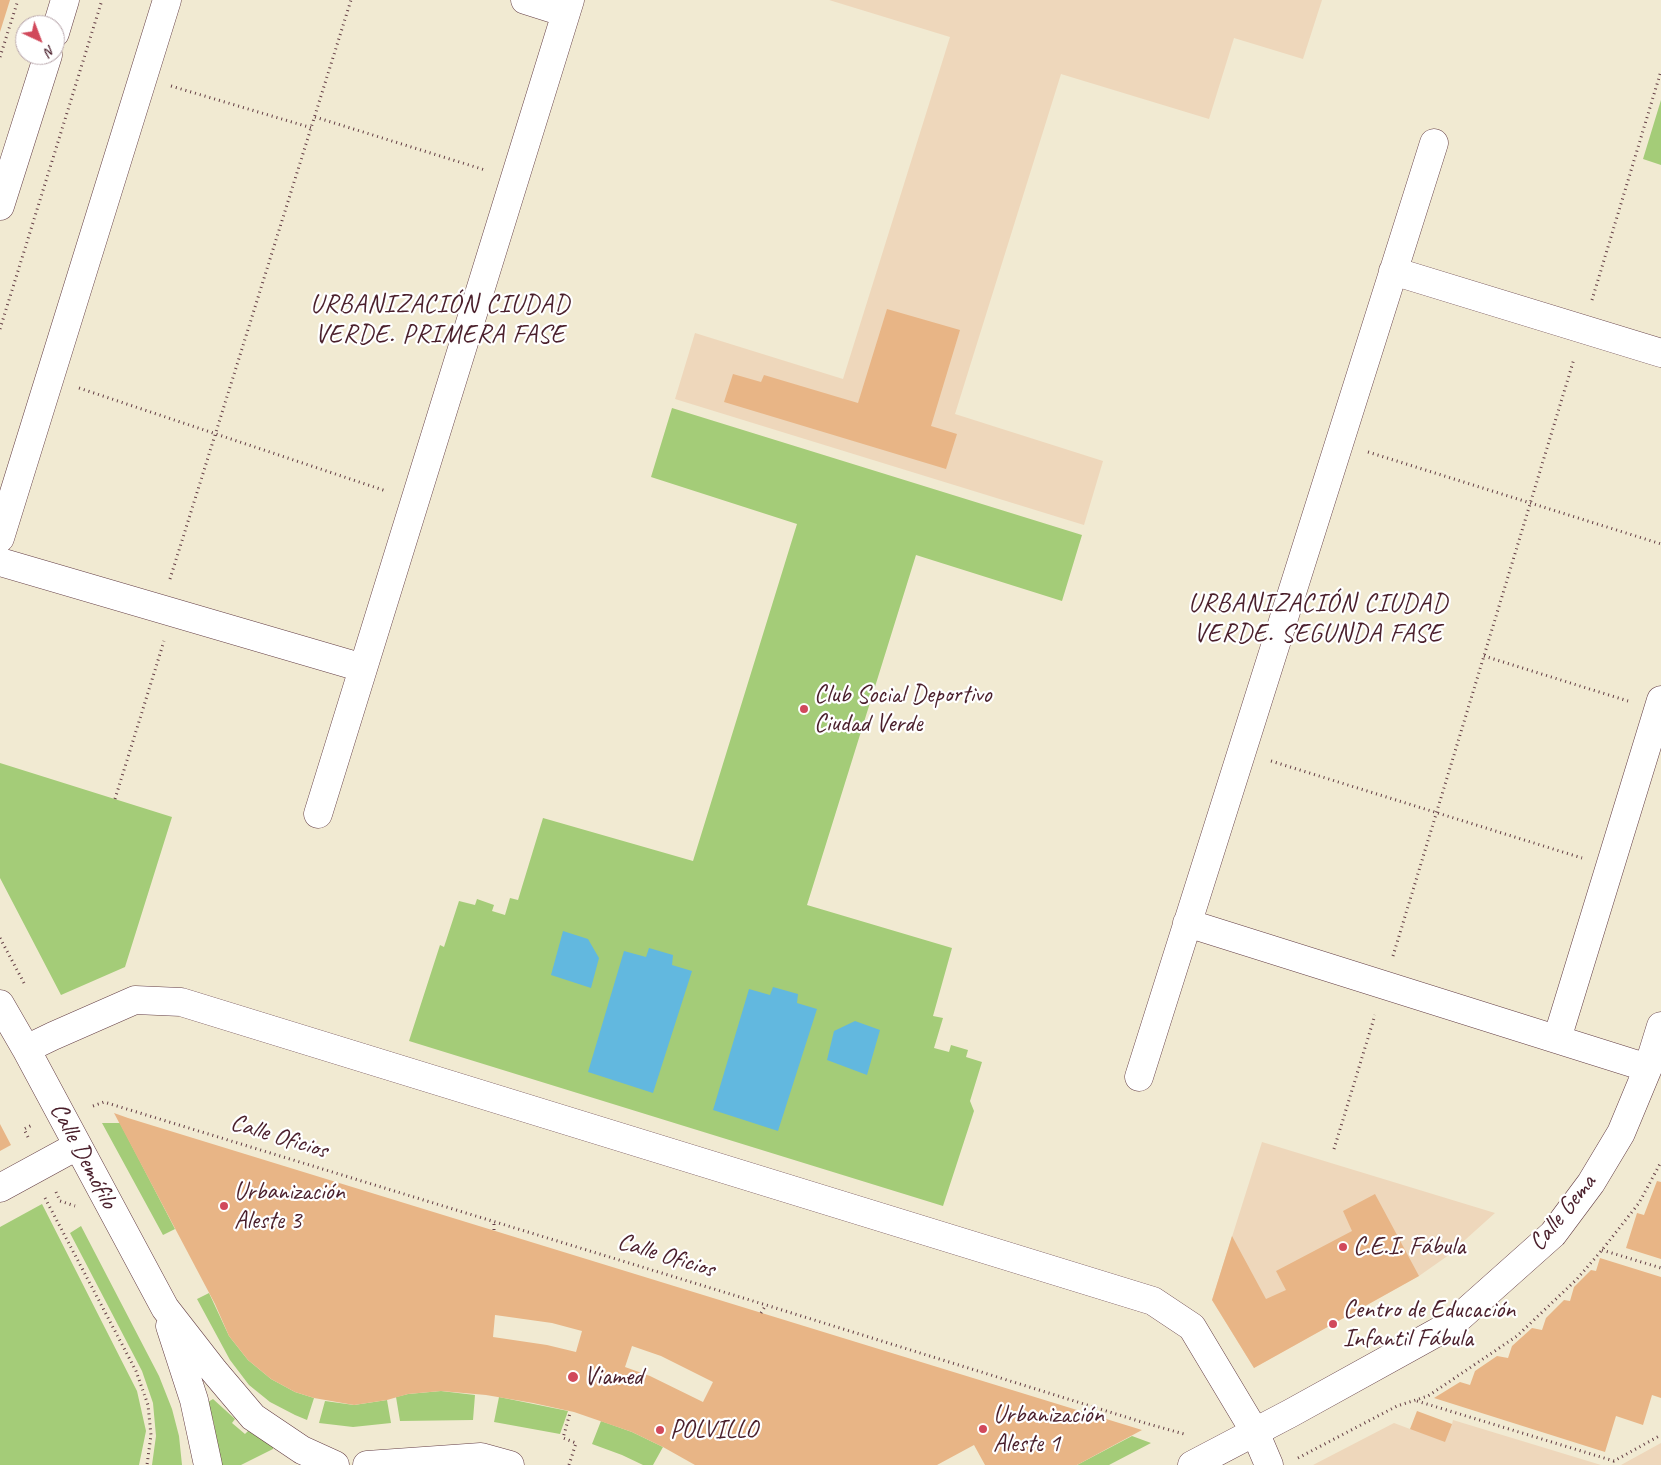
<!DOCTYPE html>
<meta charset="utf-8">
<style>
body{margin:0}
#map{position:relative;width:1661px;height:1465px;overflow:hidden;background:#f1ead2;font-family:Caveat,sans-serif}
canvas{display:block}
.north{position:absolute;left:15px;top:15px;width:50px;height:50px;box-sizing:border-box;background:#fff;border:1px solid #b7a5aa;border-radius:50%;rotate:137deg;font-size:14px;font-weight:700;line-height:20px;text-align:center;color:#4a1f2b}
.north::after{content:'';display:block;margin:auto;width:18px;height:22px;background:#d1495b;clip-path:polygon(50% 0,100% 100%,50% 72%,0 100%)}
</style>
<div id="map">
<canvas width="1661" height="1465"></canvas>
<div class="north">N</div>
</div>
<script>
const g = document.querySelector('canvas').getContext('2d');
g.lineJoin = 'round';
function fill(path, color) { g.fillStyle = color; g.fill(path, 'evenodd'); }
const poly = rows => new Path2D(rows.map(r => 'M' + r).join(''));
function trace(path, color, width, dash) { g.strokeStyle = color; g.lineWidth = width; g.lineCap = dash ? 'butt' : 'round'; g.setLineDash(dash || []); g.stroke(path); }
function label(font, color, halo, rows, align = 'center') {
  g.font = font + ' Caveat,sans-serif'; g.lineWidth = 4.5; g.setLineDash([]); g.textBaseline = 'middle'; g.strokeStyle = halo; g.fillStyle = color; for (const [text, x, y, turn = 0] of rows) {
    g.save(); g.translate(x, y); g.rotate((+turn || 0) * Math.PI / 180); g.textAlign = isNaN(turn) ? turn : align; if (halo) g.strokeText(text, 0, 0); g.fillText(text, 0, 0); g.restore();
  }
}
const built = poly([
 [829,0,1322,0,1303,59,1234,38,1209,119,1061,74,955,414,1103,461,1084,525,675,399,695,333,843,379,950,37],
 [1262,1142,1495,1213,1446,1257,1419,1276,1254,1368,1212,1300],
 [1453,1420,1601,1465,1313,1465,1394,1423,1410,1429,1452,1424],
 [1661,1443,1661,1465,1621,1465]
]);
const green = poly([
 [1661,100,1661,165,1643,159],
 [672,408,1082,535,1062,601,916,555,807,905,952,948,933,1016,943,1018,934,1048,949,1052,951,1045,968,1050,966,1057,982,1062,970,1101,974,1111,943,1206,409,1041,440,945,444,947,459,901,475,905,477,899,494,905,492,911,505,915,510,898,518,900,543,818,693,861,797,524,651,477],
 [0,763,172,817,125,967,61,995,0,878],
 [102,1123,120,1123,175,1229,163,1235],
 [42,1204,137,1391,146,1431,139,1465,0,1465,0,1227],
 [81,1226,159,1376,172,1409,179,1436,182,1465,152,1465,156,1436,153,1403,142,1371,70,1233],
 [209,1293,229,1336,248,1360,271,1379,295,1392,314,1398,307,1420,295,1415,270,1402,249,1385,230,1360,197,1299],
 [441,1391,475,1395,473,1420,400,1421,396,1397,408,1394],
 [499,1397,568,1411,560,1434,494,1422],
 [213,1399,235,1419,232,1423,245,1434,249,1430,273,1444,273,1449,241,1465,219,1465,214,1424,208,1402],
 [387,1400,391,1423,353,1427,319,1423,325,1401,354,1405],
 [601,1421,632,1432,663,1447,653,1465,643,1465,622,1455,592,1444],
 [1132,1436,1151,1443,1109,1465,1077,1465]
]);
const water = poly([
 [563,931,588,939,599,958,591,988,551,975],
 [649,948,673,955,672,965,692,971,653,1093,588,1072,624,951,646,957],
 [773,987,798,994,797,1003,817,1009,778,1131,713,1110,749,989,770,995],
 [855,1021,880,1030,867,1075,827,1060,834,1031]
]);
const building = poly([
 [0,0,10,0,0,32],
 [887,309,960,330,931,426,957,434,946,469,724,402,733,374,761,382,764,375,858,403],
 [114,1113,128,1118,1142,1430,1077,1465,985,1465,974,1445,937,1465,695,1465,663,1447,632,1432,574,1412,533,1403,486,1395,441,1391,408,1394,387,1400,354,1405,314,1398,295,1392,271,1379,248,1360,229,1336,215,1304],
 [495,1315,552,1323,582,1331,576,1352,547,1345,493,1337],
 [632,1346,661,1356,713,1382,703,1402,650,1376,625,1367],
 [0,1124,11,1145,0,1151],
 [1657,1181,1661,1182,1661,1259,1626,1248,1637,1213,1644,1215],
 [1375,1194,1419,1276,1254,1368,1212,1300,1232,1236,1266,1299,1286,1290,1276,1271,1352,1231,1343,1211],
 [1600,1258,1661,1277,1661,1398,1652,1395,1643,1425,1616,1416,1605,1452,1434,1398,1460,1382,1470,1385,1475,1371,1497,1356,1508,1358,1512,1346,1532,1328,1542,1330,1546,1318,1564,1300,1570,1301,1574,1287,1591,1270,1596,1271],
 [1417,1411,1452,1424,1445,1442,1410,1429]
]);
const path = poly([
 [0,57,18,0],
 [171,86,312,128],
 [315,117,485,170],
 [1592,300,1661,71],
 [0,329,102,0],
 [79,388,386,491],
 [1368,452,1661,544],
 [170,579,351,0],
 [1484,656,1628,701],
 [1271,761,1582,858],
 [115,799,164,641],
 [0,938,24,983],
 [1393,956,1574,359],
 [93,1106,104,1102,766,1305,1145,1423,1184,1434],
 [28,1137,24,1129,32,1125],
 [1334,1149,1375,1015],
 [56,1192,60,1201,75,1206],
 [45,1198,136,1371,148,1405,151,1435,147,1465],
 [494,1230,494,1221],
 [1602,1250,1661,1268],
 [761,1313,766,1305],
 [1417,1401,1614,1461,1661,1435],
 [1298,1458,1397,1406,1428,1396,1517,1336,1577,1279,1602,1250,1639,1203,1661,1162],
 [569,1465,576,1443,563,1438,570,1413]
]);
const minor = poly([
 [525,0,566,13],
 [55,33,65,0],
 [0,206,48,55],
 [1393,271,1661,353],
 [0,538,167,0],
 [0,562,363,668],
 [318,814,570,0],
 [1187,923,1648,1068],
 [0,1004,26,1049,165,1308,214,1371,253,1417,302,1450,335,1465],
 [1557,1039,1661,700],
 [26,1049,53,1036,135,1000,181,1002,1153,1301,1192,1327,1255,1432,1269,1465],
 [1139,1077,1434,143],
 [0,1188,77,1146],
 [170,1326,194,1400,208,1465],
 [367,1465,481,1457,510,1465],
 [1192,1465,1291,1413,1452,1324,1553,1234,1591,1183,1621,1133,1648,1068,1661,1026]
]);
const markers = [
 [804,709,5,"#d1495b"],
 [224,1206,5,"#d1495b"],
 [1343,1247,5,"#d1495b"],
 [1333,1324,5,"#d1495b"],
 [573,1377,6,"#d1495b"],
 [983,1429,5,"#d1495b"],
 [660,1430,5,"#d1495b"]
];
const poiNames = [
 ["Club Social Deportivo",814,695],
 ["Ciudad Verde",814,724],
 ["Urbanización",234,1192],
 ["Aleste 3",234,1221],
 ["C.E.I. Fábula",1353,1247],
 ["Centro de Educación",1343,1310],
 ["Infantil Fábula",1343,1339],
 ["Viamed",584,1377],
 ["Urbanización",993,1415],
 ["Aleste 1",993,1444],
 ["POLVILLO",670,1430]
];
const streetNames = [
 ["Calle Oficios",279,1137,17],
 ["Calle Demófilo",83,1156,62],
 ["Calle Gema",1563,1213,-51],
 ["Calle Oficios",666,1256,17]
];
const neighbourhoodNames = [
 ["URBANIZACIÓN CIUDAD",440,305],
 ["VERDE. PRIMERA FASE",440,335],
 ["URBANIZACIÓN CIUDAD",1318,604],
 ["VERDE. SEGUNDA FASE",1318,634]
];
fill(built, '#eed7bb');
fill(green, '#a4cc78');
fill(water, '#62b8df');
fill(building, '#e8b586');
trace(minor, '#633d44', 29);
trace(path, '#633d44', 3, [1, 4]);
trace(minor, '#fff', 28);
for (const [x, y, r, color] of markers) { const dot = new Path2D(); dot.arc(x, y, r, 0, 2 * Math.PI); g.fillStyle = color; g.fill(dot); trace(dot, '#fff', 2); }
label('25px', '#4a1f2b', '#fff', poiNames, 'left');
label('25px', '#4a1f2b', '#fff', streetNames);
g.letterSpacing = '1px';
label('26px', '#4a1f2b', '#fff', neighbourhoodNames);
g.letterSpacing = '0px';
</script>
